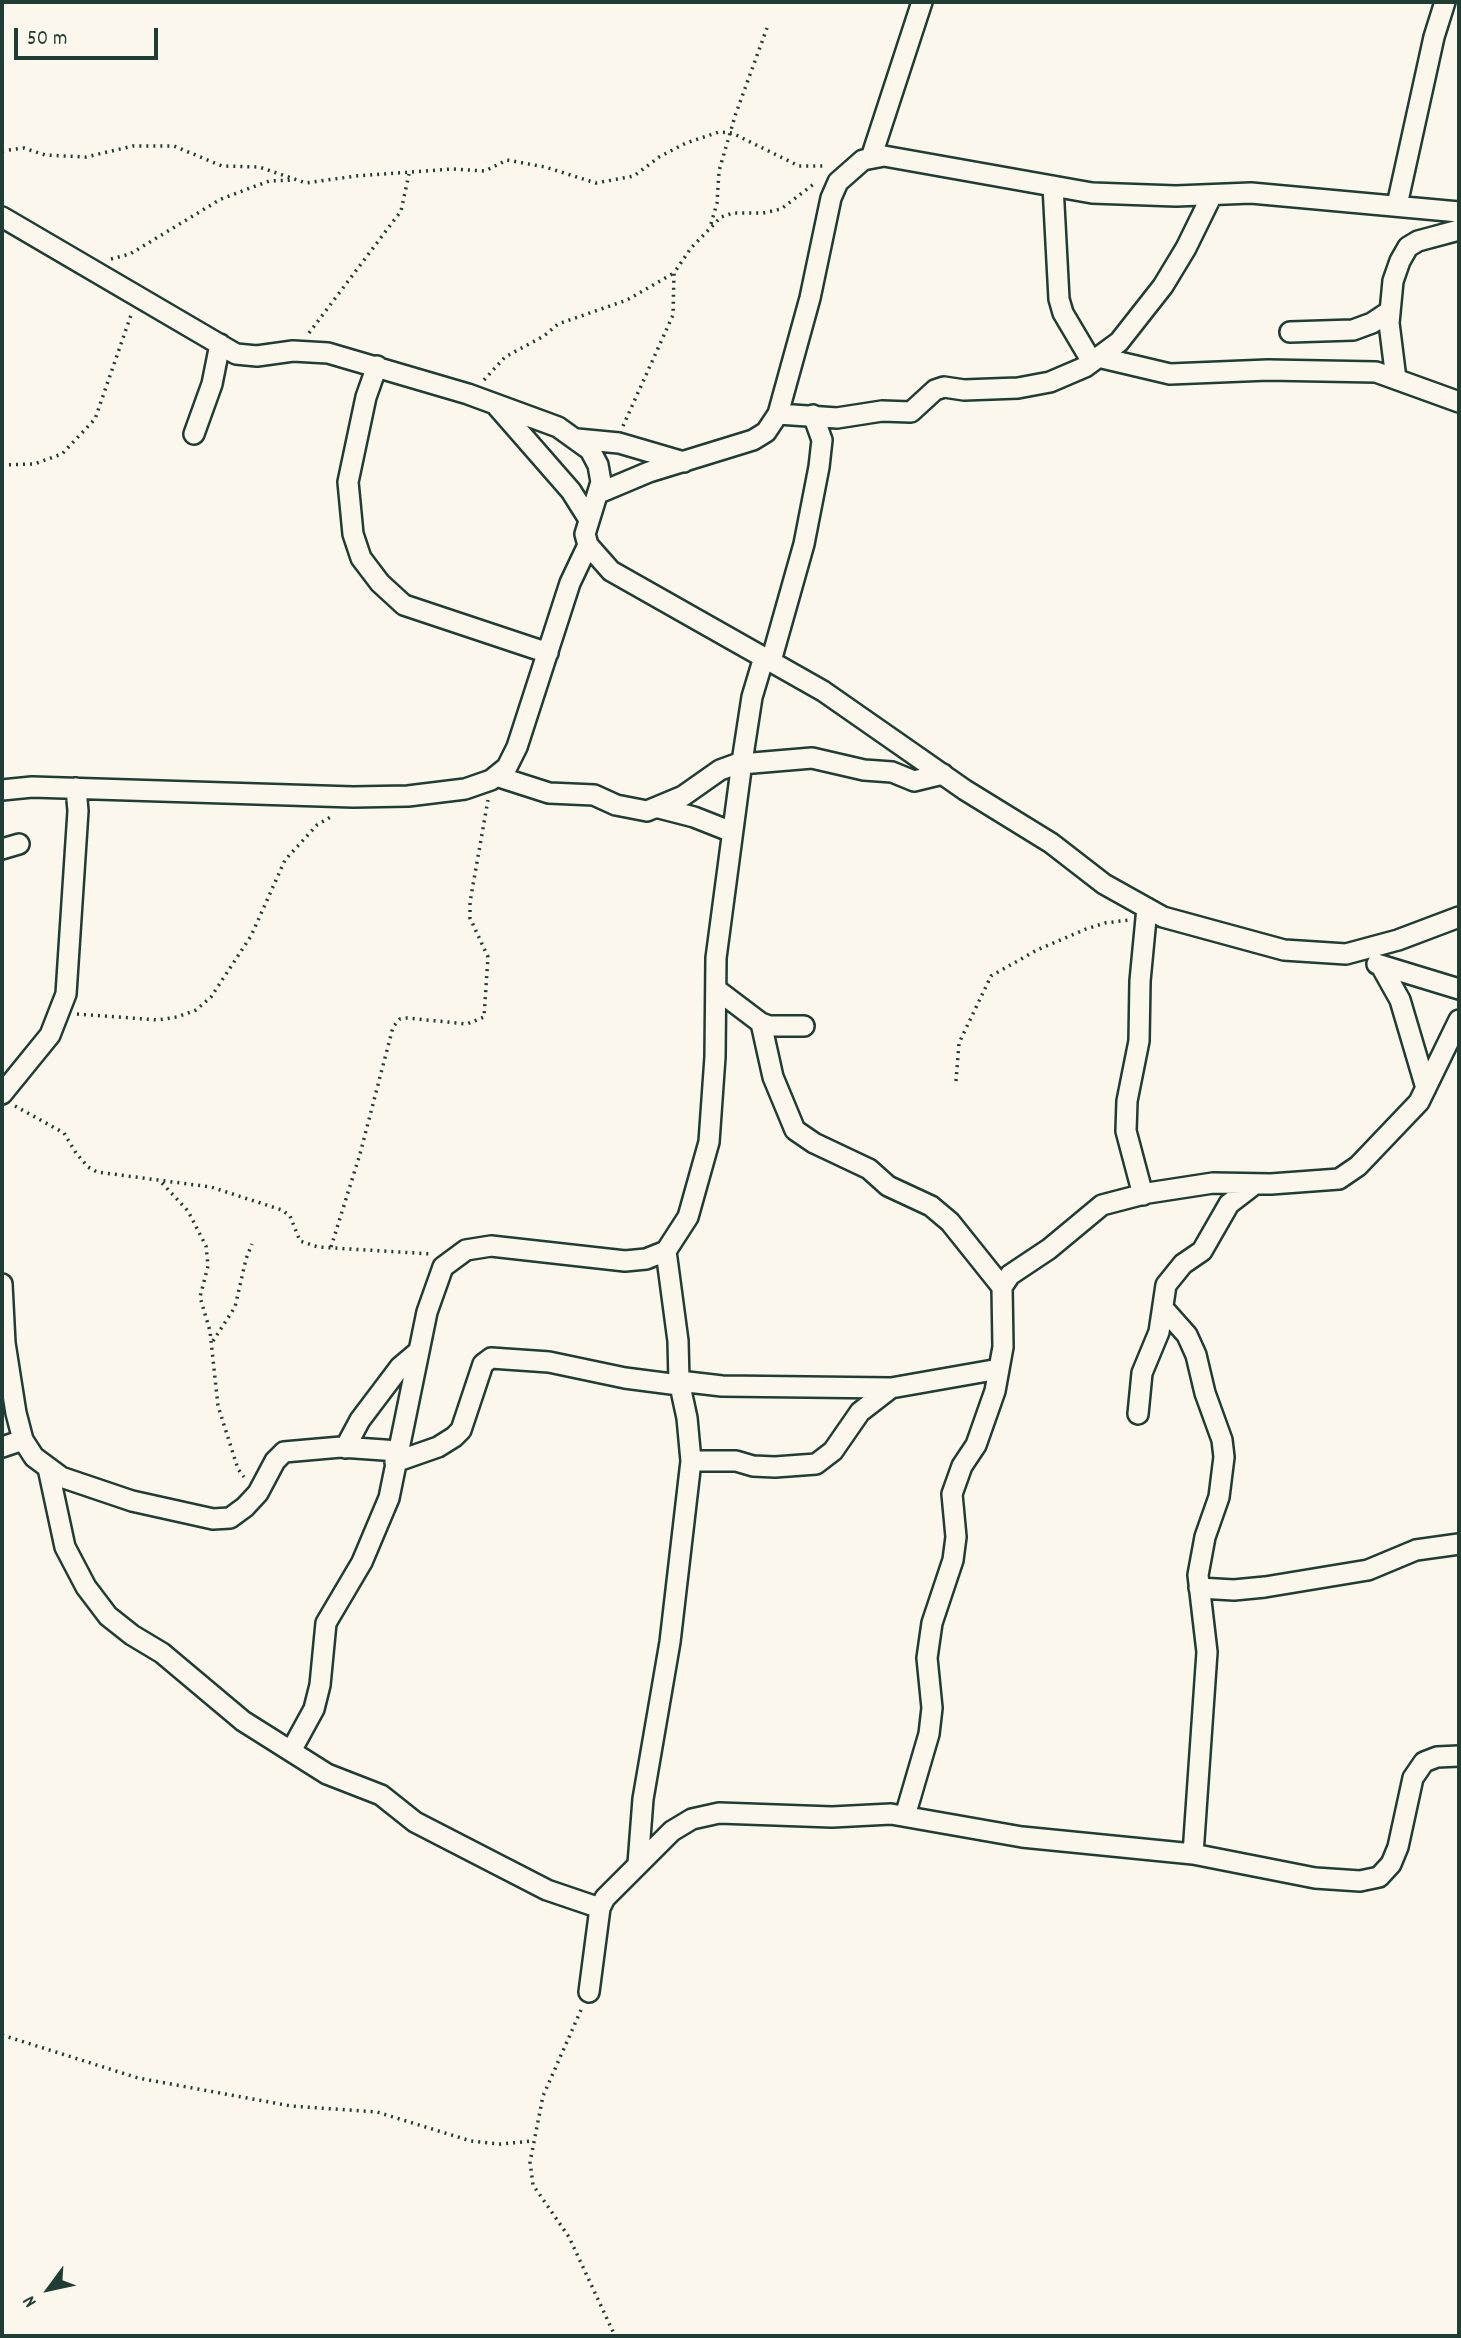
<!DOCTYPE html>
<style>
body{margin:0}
#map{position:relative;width:1461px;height:2338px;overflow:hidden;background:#fbf7ec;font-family:Dekko,sans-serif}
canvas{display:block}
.frame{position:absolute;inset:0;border:4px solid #1f3d34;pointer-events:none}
.north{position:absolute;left:14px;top:2254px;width:70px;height:70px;-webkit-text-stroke:5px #fbf7ec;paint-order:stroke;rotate:237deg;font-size:19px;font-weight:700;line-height:28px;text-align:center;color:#1f3d34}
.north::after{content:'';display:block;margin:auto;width:24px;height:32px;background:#1f3d34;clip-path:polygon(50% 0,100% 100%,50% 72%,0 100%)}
.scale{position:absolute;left:14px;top:28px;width:144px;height:32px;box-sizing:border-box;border:4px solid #1f3d34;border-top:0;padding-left:9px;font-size:21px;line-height:24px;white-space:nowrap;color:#1f3d34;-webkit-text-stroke:5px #fbf7ec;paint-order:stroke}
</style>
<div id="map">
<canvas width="1461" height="2338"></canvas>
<div class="frame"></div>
<div class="north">N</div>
<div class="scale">50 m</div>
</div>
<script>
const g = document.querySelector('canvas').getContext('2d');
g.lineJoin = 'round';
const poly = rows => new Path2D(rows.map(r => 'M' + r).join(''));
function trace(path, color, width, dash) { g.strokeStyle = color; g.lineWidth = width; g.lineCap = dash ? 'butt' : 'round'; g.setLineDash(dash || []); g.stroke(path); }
const path = poly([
 [2,151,24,148,45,155,86,157,133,146,174,146,222,166,259,167,306,183,356,176,452,169,485,171,507,160,545,167,596,183,634,176,659,157,686,143,719,132,732,133,799,166,826,166],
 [711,224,717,203,719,171,735,116,767,28],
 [111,259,130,254,221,199,269,181,293,180],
 [309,333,401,211,409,174],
 [484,380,505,357,544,336,558,324,627,300,674,273],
 [623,426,673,315,674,273,691,248,721,217,733,213,763,213,781,209,815,183],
 [2,465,34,464,62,454,95,419,131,315],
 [77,1014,158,1020,177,1017,196,1010,211,997,251,936,285,860,317,825,334,815],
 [956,1081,959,1043,991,976,1037,950,1086,929,1105,923,1129,920],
 [15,1106,64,1133,76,1153,88,1167,97,1172,211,1187,282,1210,290,1216,300,1241,318,1247,431,1254],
 [162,1183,188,1211,206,1246,208,1266,200,1297,210,1331,218,1406,238,1469,244,1477],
 [331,1247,360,1154,393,1027,400,1019,407,1018,467,1024,484,1017,488,957,470,918,470,902,488,800],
 [213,1341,235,1307,246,1259,252,1244],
 [581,2010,543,2096,530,2162,533,2185,569,2237,615,2336],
 [2,2035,138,2078,291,2106,377,2112,471,2141,500,2144,533,2141]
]);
const minor = poly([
 [871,158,922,2],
 [1053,186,1059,299,1063,313,1092,362],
 [1397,205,1434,37,1445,2],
 [2,217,236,354,257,356,293,351,328,353,468,394,558,427,590,450,598,465,601,482,585,534,588,545,611,571,823,691,965,790,1051,843,1104,884,1163,917,1284,950,1346,954,1398,940,1459,917],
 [1290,332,1353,330,1372,323,1390,311],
 [1098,357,1170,374,1268,370,1376,372,1459,402],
 [377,366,366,397,348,482,353,534,361,558,380,583,404,605,548,653],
 [1396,379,1389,323,1393,281,1400,261,1408,247,1418,241,1459,230],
 [495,404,571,491,588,518],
 [778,414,837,418,882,411,911,412,935,390,944,387,964,390,1018,388,1050,382,1085,367,1119,342,1163,286,1186,248,1212,195],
 [194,434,212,384,220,344],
 [577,439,619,443,684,462],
 [599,493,649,472,753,440,766,432,778,414,810,298,831,198,838,182,863,160,884,156,1092,193,1176,196,1251,193,1459,212],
 [771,661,804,544,819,467,822,440,813,415],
 [741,764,812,758,864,770,892,772,914,781,943,774],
 [496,776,549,793,594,795,616,805,647,811,683,796,720,770,742,762],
 [2,790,32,787,353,797,408,796,465,789,491,780,507,767,517,747,570,583,588,545],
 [659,808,694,817,732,832],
 [2,849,19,844],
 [1377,964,1459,989],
 [1381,966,1400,1000,1426,1088],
 [716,989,761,1023,769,1026,804,1026],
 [761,1023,773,1077,795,1130,814,1143,869,1169,888,1186,931,1206,950,1222,1002,1287],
 [2,1094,50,1035,66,994,78,811,76,788],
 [1143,1195,1126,1131,1127,1101,1139,1041,1140,981,1147,908],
 [2,1284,5,1343,16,1413,23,1440,34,1457,61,1477,132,1501,213,1519,230,1518,245,1507,258,1493,275,1461,284,1452,341,1447,398,1451],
 [1163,1308,1187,1335,1196,1355,1205,1393,1222,1440,1224,1457,1219,1497,1205,1537,1198,1575,1207,1652,1193,1854],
 [679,1381,722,1386,891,1388,999,1369],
 [1138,1414,1142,1373,1159,1332,1166,1285,1183,1264,1202,1251,1229,1204,1255,1184],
 [2,1447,23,1440],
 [345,1448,360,1420,400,1367,419,1351],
 [691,1461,736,1461,753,1466,775,1467,816,1464,833,1451,860,1412,891,1388],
 [395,1462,438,1447,454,1437,461,1430,483,1364,491,1358,549,1362,625,1378,679,1385],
 [48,1468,65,1547,86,1587,108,1616,132,1635,162,1653,243,1721,327,1774,381,1795,415,1822,547,1890,600,1908],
 [1199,1588,1234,1590,1265,1587,1368,1570,1416,1550,1459,1544],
 [291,1751,314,1709,320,1685,326,1623,362,1562,389,1498,427,1312,443,1267,466,1250,491,1246,625,1261,646,1259,666,1251,688,1217,709,1142,715,1057,716,958,742,762,752,697,764,657],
 [905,1816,929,1734,932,1708,927,1658,932,1623,953,1560,956,1537,952,1494,962,1466,976,1445,995,1391,1003,1347,1002,1287,1010,1275,1049,1249,1102,1205,1148,1193,1213,1183,1271,1184,1339,1179,1358,1166,1419,1102,1459,1020],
 [638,1864,643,1799,670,1642,691,1461,687,1418,679,1381,678,1341,666,1251],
 [589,1992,600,1908,605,1898,672,1831,692,1819,719,1813,832,1817,891,1814,1022,1837,1193,1854,1315,1878,1360,1881,1379,1877,1391,1864,1398,1847,1413,1778,1424,1762,1437,1757,1459,1756]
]);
trace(minor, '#1f3d34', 24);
trace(path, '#1f3d34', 3.5, [2, 5]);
trace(minor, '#fbf7ec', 19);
</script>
